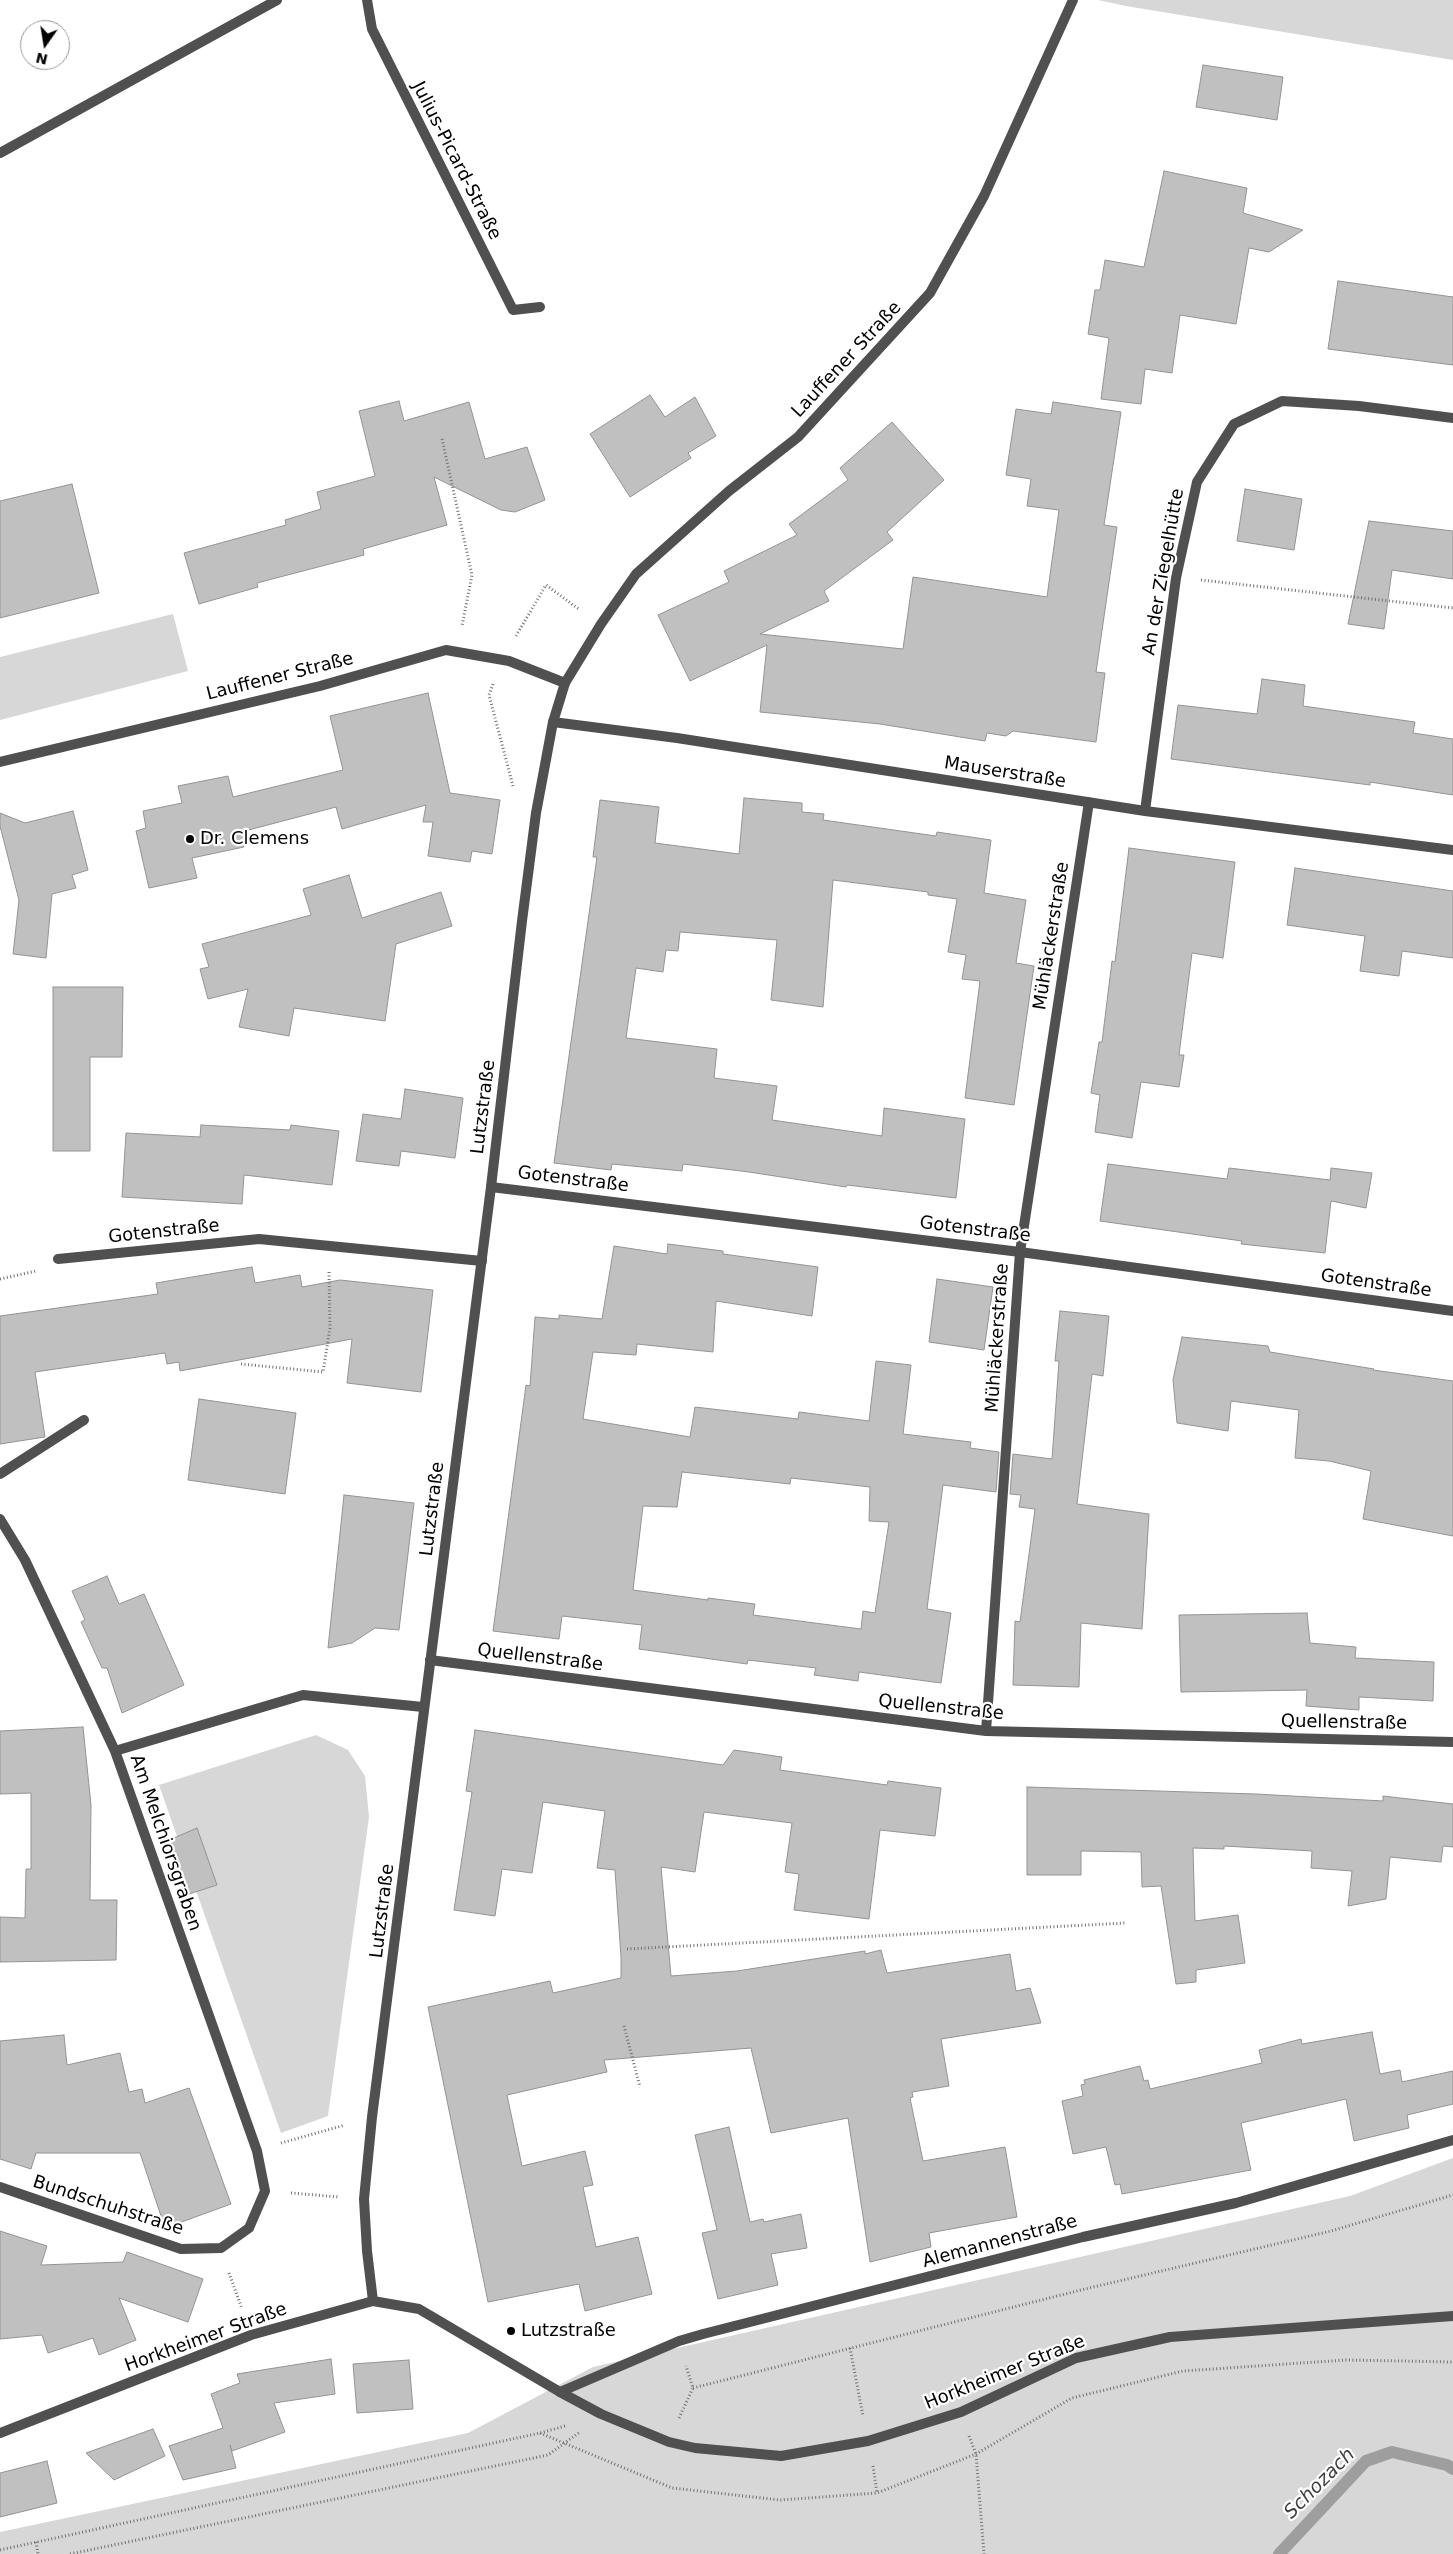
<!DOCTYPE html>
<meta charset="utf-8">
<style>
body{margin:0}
#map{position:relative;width:1453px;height:2554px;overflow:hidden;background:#fff;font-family:"DejaVu Sans",sans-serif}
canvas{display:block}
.north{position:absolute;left:20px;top:20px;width:50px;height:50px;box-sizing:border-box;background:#fff;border:1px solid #999;border-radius:50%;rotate:193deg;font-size:14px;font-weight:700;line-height:20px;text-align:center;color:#000}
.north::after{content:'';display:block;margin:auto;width:18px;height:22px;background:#000;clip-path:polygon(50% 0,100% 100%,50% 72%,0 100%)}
</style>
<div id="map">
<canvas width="1453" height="2554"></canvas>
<div class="north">N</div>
</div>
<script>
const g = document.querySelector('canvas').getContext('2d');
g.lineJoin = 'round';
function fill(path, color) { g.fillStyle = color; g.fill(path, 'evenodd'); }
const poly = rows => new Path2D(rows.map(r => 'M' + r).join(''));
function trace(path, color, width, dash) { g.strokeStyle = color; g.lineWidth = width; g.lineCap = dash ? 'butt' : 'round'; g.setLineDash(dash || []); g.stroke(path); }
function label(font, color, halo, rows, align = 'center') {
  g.font = font + ' "DejaVu Sans",sans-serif'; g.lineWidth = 4.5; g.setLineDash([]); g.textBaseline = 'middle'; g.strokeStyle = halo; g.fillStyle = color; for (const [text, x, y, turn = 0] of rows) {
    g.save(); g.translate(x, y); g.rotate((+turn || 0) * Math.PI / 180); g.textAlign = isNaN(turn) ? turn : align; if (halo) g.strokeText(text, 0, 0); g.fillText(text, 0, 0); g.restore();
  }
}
const green = poly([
 [1098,0,1453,0,1453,60,1126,6],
 [173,614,188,671,0,720,0,657],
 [316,1735,348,1750,365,1776,369,1817,328,2116,281,2133,159,1785],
 [1453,2158,1453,2554,0,2554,0,2532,468,2433,593,2367,1350,2196]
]);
const stream = poly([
 [1279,2554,1366,2461,1392,2452,1447,2465,1453,2469]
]);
const building = poly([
 [1203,65,1283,77,1277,120,1196,107,1203,65],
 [1164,171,1247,188,1243,213,1303,230,1269,252,1249,248,1236,324,1180,315,1172,373,1145,369,1141,404,1101,399,1109,338,1088,334,1095,290,1100,290,1105,260,1144,267,1164,171],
 [1338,281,1453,297,1453,365,1328,349,1338,281],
 [650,395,665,417,695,397,716,436,688,453,691,458,630,497,590,434,650,395],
 [399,401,404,421,469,402,485,459,527,447,545,500,515,512,501,510,434,477,447,525,363,549,364,555,257,583,258,587,199,604,184,553,286,525,285,520,321,509,317,492,375,476,359,411,399,401],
 [1053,402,1121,412,1104,525,1117,527,1096,672,1105,673,1096,742,1013,731,1006,736,987,733,985,741,880,724,760,712,767,645,690,681,658,615,729,582,724,571,797,535,789,524,848,480,840,468,892,422,944,480,887,532,893,540,824,591,829,601,760,634,903,649,913,577,1047,597,1059,510,1027,506,1031,479,1006,475,1016,409,1051,414,1053,402],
 [72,484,99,593,0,618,0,501,72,484],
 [1245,489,1302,499,1294,550,1237,541,1245,489],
 [1369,521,1453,531,1453,579,1392,570,1384,629,1348,624,1369,521],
 [1262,679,1305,685,1303,706,1415,722,1413,733,1453,739,1453,795,1370,782,1370,785,1171,759,1178,705,1257,714,1262,679],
 [428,693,450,793,500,800,492,854,472,851,470,862,428,856,433,822,423,822,426,805,342,829,336,807,241,832,244,847,192,858,197,878,149,888,136,831,146,828,143,811,182,803,178,786,228,776,233,797,343,770,330,716,428,693],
 [744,798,802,803,802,812,824,814,823,820,936,836,937,832,991,840,984,893,1026,900,1016,963,1034,966,1014,1105,965,1098,980,981,962,979,966,955,948,952,957,899,928,895,928,892,833,880,823,1007,771,1000,777,940,680,932,678,951,666,950,663,972,636,968,626,1038,717,1049,714,1078,777,1086,772,1120,882,1136,884,1108,965,1119,956,1198,847,1185,846,1187,749,1172,683,1164,682,1171,612,1164,611,1170,554,1163,597,857,593,857,600,800,659,807,655,843,739,854,744,798],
 [73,811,88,870,72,875,76,888,52,894,46,958,13,954,19,900,0,826,0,813,25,823,73,811],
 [1129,848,1235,862,1223,958,1192,953,1179,1055,1184,1055,1179,1087,1141,1082,1132,1138,1095,1132,1100,1095,1091,1093,1099,1042,1102,1042,1112,961,1115,962,1129,848],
 [1295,868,1453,891,1453,958,1402,951,1399,976,1360,971,1365,936,1287,925,1295,868],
 [349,875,362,918,441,892,452,926,396,944,385,1021,294,1008,289,1036,239,1027,248,989,208,999,200,969,209,967,202,944,311,915,303,889,349,875],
 [53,987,123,987,122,1057,90,1057,90,1151,53,1151,53,987],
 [405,1089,463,1098,455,1158,401,1151,399,1166,356,1161,363,1114,401,1119,405,1089],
 [201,1125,290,1130,291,1125,339,1131,332,1185,244,1175,242,1204,122,1197,126,1133,200,1137,201,1125],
 [1108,1164,1227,1179,1229,1168,1330,1180,1331,1168,1372,1173,1366,1208,1331,1201,1325,1253,1241,1244,1242,1241,1100,1221,1108,1164],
 [668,1244,723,1251,723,1254,818,1267,812,1316,716,1301,713,1352,637,1344,636,1355,593,1352,583,1419,690,1437,695,1407,798,1419,799,1412,869,1421,876,1361,911,1365,903,1434,971,1442,970,1448,999,1452,996,1492,943,1485,927,1609,951,1613,941,1683,859,1672,858,1681,814,1675,816,1668,748,1660,747,1664,639,1649,642,1625,562,1616,559,1639,493,1631,526,1385,530,1386,535,1317,559,1319,559,1315,602,1319,614,1246,667,1254,668,1244],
 [682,1472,790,1484,791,1478,870,1487,869,1521,889,1522,875,1613,863,1611,861,1629,753,1615,755,1604,708,1598,708,1600,633,1590,643,1506,677,1507,682,1472],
 [252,1267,255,1283,300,1275,302,1287,340,1280,433,1290,421,1392,347,1383,352,1339,180,1371,179,1362,167,1364,165,1353,35,1372,45,1437,0,1444,0,1316,158,1294,156,1283,252,1267],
 [937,1279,993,1287,984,1350,929,1342,937,1279],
 [1060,1311,1109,1316,1103,1376,1092,1374,1077,1504,1149,1514,1142,1629,1081,1623,1079,1687,1013,1685,1015,1621,1020,1622,1035,1509,1019,1507,1021,1495,1010,1494,1013,1454,1052,1459,1059,1361,1055,1361,1060,1311],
 [1182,1337,1268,1346,1270,1352,1374,1369,1373,1370,1453,1381,1453,1536,1363,1519,1371,1471,1329,1461,1295,1458,1299,1410,1231,1401,1228,1431,1177,1423,1173,1380,1182,1337],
 [199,1399,296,1413,285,1494,188,1480,199,1399],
 [344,1495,414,1503,399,1630,375,1628,352,1643,328,1648,344,1495],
 [107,1576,119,1604,144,1594,184,1685,122,1713,107,1668,102,1668,81,1622,85,1620,72,1591,107,1576],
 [1307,1613,1310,1643,1356,1647,1355,1658,1434,1662,1433,1701,1359,1697,1359,1710,1306,1706,1307,1690,1181,1692,1179,1615,1307,1613],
 [83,1727,91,1805,90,1900,117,1900,116,1960,0,1962,0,1917,25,1918,26,1869,31,1869,31,1793,0,1794,0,1731,83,1727],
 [475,1730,723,1765,734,1750,782,1757,780,1770,887,1785,888,1781,941,1788,935,1836,880,1830,869,1919,794,1910,799,1874,785,1872,792,1823,704,1812,695,1872,661,1867,671,1976,737,1971,865,1951,865,1954,881,1950,887,1973,1010,1954,1016,1991,1030,1988,1041,2023,941,2039,949,2086,912,2092,913,2097,910,2098,923,2161,1005,2147,1017,2217,929,2233,931,2247,870,2262,848,2118,771,2133,751,2048,604,2060,607,2072,507,2095,522,2166,585,2151,593,2185,583,2187,596,2247,638,2237,652,2294,585,2311,579,2284,488,2302,428,2007,550,1981,553,1993,621,1978,621,1957,615,1870,597,1868,605,1811,543,1802,532,1873,502,1869,495,1916,454,1910,472,1792,466,1791,475,1730],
 [1027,1787,1256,1794,1383,1801,1383,1796,1453,1804,1453,1847,1443,1846,1441,1862,1390,1857,1386,1899,1348,1906,1352,1871,1311,1868,1312,1851,1224,1846,1224,1849,1193,1848,1195,1921,1238,1915,1245,1963,1196,1970,1196,1982,1176,1984,1161,1886,1142,1887,1141,1852,1081,1851,1081,1875,1027,1875,1027,1787],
 [197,1828,217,1885,186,1895,167,1841,197,1828],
 [1372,2032,1380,2074,1400,2070,1402,2082,1453,2071,1453,2104,1407,2115,1409,2128,1354,2141,1346,2099,1241,2123,1251,2170,1122,2194,1120,2184,1115,2185,1106,2147,1073,2154,1062,2101,1083,2096,1081,2085,1085,2084,1084,2080,1140,2066,1144,2081,1148,2080,1150,2089,1262,2063,1259,2050,1301,2039,1302,2044,1372,2032],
 [64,2035,67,2065,120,2053,129,2092,142,2089,145,2103,189,2088,231,2204,165,2228,140,2153,36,2153,31,2169,0,2159,0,2041,64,2035],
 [729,2127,750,2222,763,2219,764,2222,801,2214,807,2248,771,2254,778,2285,718,2299,702,2233,717,2230,695,2135,729,2127],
 [0,2231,47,2246,41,2265,123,2262,127,2252,203,2279,188,2322,119,2298,136,2340,99,2355,93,2338,48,2353,42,2335,0,2339,0,2231],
 [331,2359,335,2394,274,2403,285,2432,232,2451,230,2445,236,2468,183,2480,169,2446,223,2428,211,2394,240,2383,237,2374,331,2359],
 [409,2360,413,2409,357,2413,353,2364,409,2360],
 [153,2429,165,2456,114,2480,86,2453,153,2429],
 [47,2461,57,2503,0,2517,0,2473,47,2461]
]);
const path = poly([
 [442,439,472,575,462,626],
 [1201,580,1453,608],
 [516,636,546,585,580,610],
 [493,684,489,695,513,786],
 [0,1279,36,1271],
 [241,1364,323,1372,330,1328,329,1272],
 [627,1949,1125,1923],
 [624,2026,640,2087],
 [281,2143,345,2125],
 [291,2193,339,2197],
 [229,2273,242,2309],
 [850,2348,863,2416],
 [693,2388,1085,2289,1331,2231,1453,2195],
 [679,2418,693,2388,686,2366],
 [540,2433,672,2488,780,2500,877,2493,976,2454,1072,2398,1183,2371,1346,2360,1453,2362],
 [969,2436,976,2454,984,2554],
 [873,2466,877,2493],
 [36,2542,38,2554],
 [0,2550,540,2433,565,2426],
 [70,2554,548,2455,580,2432]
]);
const service = poly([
 [0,1474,84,1420]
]);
const minor = poly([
 [367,0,372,29,513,310,540,307],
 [0,153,277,0],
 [553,722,677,738,1145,811,1453,850],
 [0,762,320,686,446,650,509,661,565,683],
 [1145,811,1176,578,1197,482,1234,424,1282,401,1359,406,1453,418],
 [491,1187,1020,1252,1453,1311],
 [58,1259,259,1239,482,1261],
 [0,1519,25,1560,115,1751,257,2151,265,2191,249,2228,221,2248,181,2249,0,2187],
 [430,1660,986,1731,1453,1742],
 [986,1731,1020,1252,1089,802],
 [115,1751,303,1695,423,1707],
 [560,2392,679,2341,703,2334,1083,2237,1236,2203,1453,2140]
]);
const tertiary = poly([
 [373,2301,367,2251,364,2199,372,2117,491,1187,522,921,536,813,553,722,565,683,601,624,636,574,729,491,798,437,930,293,984,196,1073,0],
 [0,2433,251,2335,373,2301,419,2309,560,2392,601,2414,669,2442,695,2448,781,2456,868,2441,961,2412,1076,2358,1170,2337,1453,2316]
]);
const markers = [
 [190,839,5,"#000"],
 [511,2331,5,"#000"]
];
const streetNames = [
 ["Julius-Picard-Straße",456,161,63],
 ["Lauffener Straße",847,360,-47],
 ["An der Ziegelhütte",1164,572,-80],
 ["Lauffener Straße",280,677,-14],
 ["Mauserstraße",1005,773,9],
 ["Mühläckerstraße",1052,936,-81],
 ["Lutzstraße",484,1107,-83],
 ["Gotenstraße",573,1180,7],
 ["Gotenstraße",975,1230,7],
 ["Gotenstraße",164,1232,-6],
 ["Gotenstraße",1376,1284,8],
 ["Mühläckerstraße",998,1338,-86],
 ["Lutzstraße",433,1509,-83],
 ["Quellenstraße",540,1658,7],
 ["Quellenstraße",941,1708,6],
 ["Quellenstraße",1344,1723,1],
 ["Am Melchiorsgraben",165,1843,71],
 ["Lutzstraße",383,1911,-83],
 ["Bundschuhstraße",108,2206,18],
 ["Alemannenstraße",1000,2242,-15],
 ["Horkheimer Straße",206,2338,-20],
 ["Horkheimer Straße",1005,2373,-22]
];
const poiNames = [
 ["Dr. Clemens",200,839],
 ["Lutzstraße",521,2331]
];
const waterNames = [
 ["Schozach",1320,2484,-45]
];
fill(green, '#d7d7d7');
trace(stream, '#9e9e9e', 12);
fill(building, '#c0c0c0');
trace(building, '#949494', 1);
trace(path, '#727272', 3, [1, 2.5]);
trace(service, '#505050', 10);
trace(minor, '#505050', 10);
trace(tertiary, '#505050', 10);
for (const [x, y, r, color] of markers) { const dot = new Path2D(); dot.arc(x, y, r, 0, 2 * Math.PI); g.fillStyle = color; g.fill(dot); trace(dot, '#fff', 2); }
label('18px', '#000', '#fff', streetNames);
label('18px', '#000', '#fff', poiNames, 'left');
label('italic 19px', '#3f3f3f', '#fff', waterNames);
</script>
